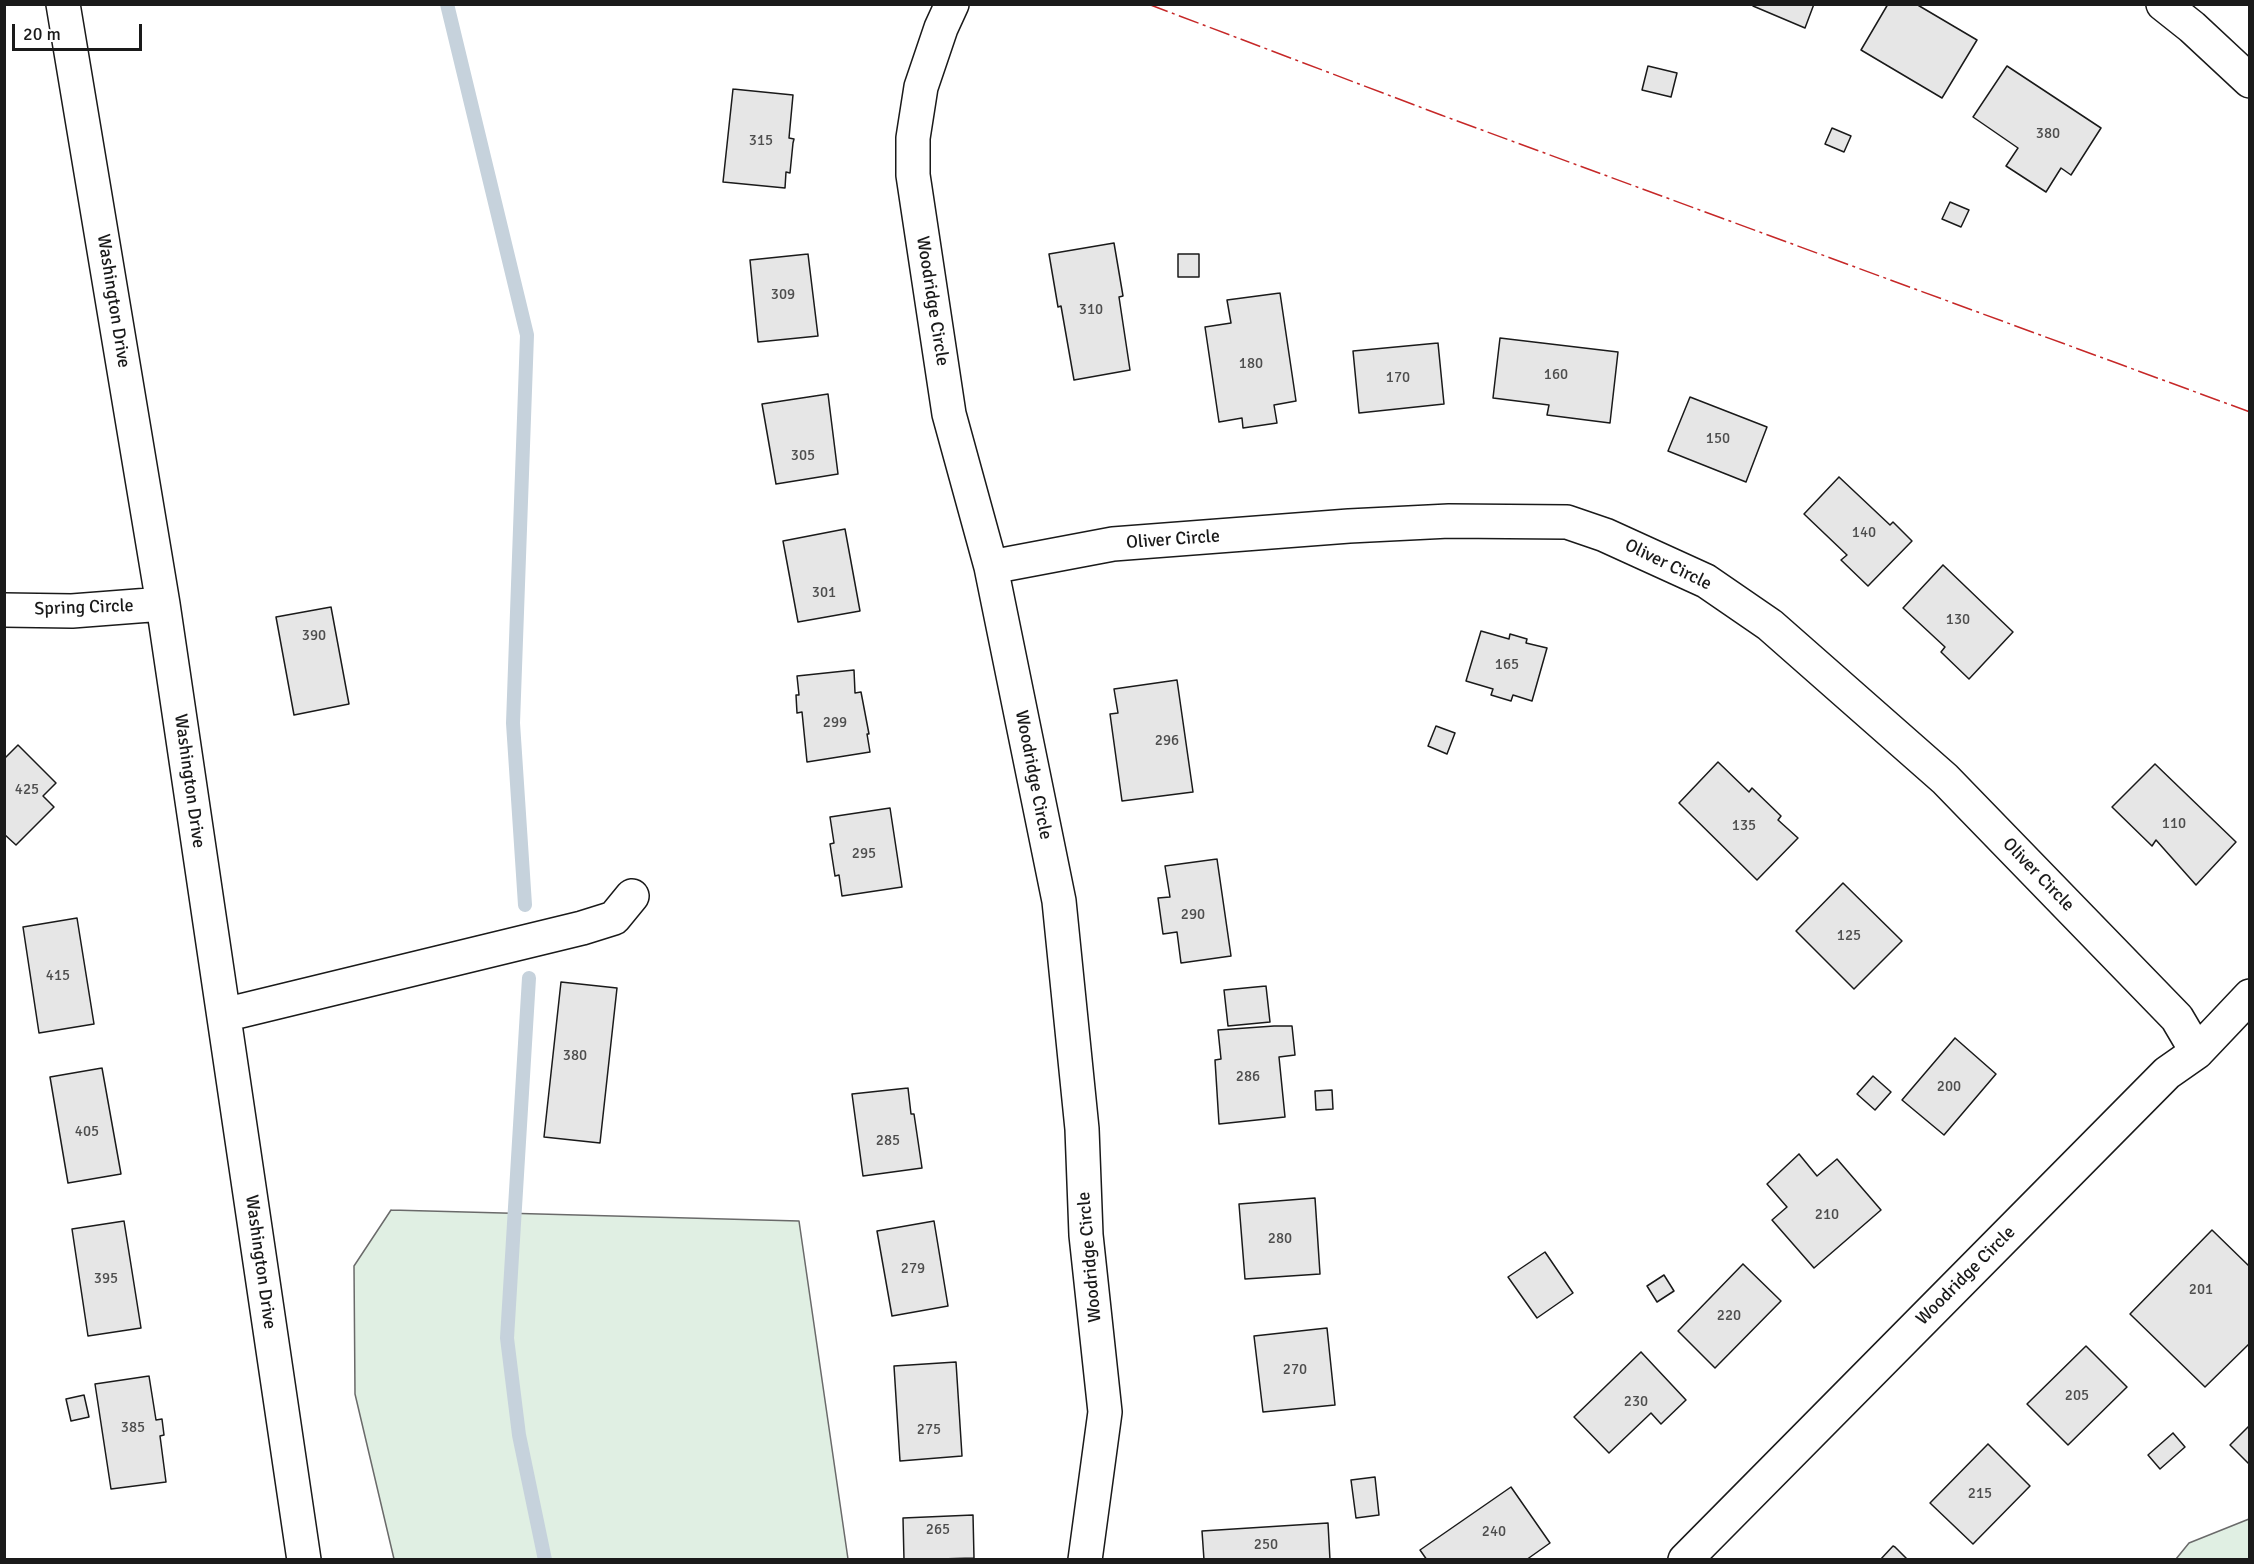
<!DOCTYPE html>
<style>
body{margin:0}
#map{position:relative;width:2254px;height:1564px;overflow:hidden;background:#fff;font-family:Signika,sans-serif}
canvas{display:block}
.frame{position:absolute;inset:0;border:6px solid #1a1a1a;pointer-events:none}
.scale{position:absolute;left:12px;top:24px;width:130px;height:27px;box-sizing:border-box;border:3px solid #1a1a1a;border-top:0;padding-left:8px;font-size:18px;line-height:21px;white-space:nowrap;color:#1a1a1a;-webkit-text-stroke:4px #fff;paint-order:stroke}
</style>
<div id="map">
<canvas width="2254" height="1564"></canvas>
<div class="frame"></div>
<div class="scale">20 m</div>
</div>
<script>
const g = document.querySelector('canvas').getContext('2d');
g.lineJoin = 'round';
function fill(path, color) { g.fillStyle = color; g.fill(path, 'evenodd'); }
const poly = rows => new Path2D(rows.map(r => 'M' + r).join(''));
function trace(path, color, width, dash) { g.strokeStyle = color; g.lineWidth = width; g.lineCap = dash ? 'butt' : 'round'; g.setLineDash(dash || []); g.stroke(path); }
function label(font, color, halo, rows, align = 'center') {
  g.font = font + ' Signika,sans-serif'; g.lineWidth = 4.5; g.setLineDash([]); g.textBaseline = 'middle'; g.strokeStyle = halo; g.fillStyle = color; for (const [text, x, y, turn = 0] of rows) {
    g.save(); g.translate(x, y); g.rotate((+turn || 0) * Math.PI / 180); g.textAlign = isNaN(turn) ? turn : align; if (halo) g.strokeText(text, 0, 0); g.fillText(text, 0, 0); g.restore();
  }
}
const green = poly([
 [391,1210,799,1221,848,1559,394,1559,355,1394,354,1266,391,1210],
 [2249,1519,2249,1559,2176,1559,2189,1543,2249,1519]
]);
const stream = poly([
 [447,4,527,335,513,723,525,905],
 [529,978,507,1338,519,1435,545,1560]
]);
const building = poly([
 [1754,4,1814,4,1805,28,1753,6,1754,4],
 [1888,4,1916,4,1977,40,1942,98,1861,50,1888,4],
 [1648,66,1677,73,1671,97,1642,90,1648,66],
 [2007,66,2101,128,2071,175,2061,168,2046,192,2006,166,2018,148,1973,117,2007,66],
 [733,89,793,95,789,138,794,139,793,143,790,173,786,172,785,188,723,182,733,89],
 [1832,128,1851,136,1844,152,1825,144,1832,128],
 [1950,202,1969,210,1961,227,1942,219,1950,202],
 [1114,243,1123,296,1119,297,1130,370,1074,380,1061,306,1058,307,1049,254,1114,243],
 [808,254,818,336,758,342,750,260,808,254],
 [1178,254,1199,254,1199,277,1178,277,1178,254],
 [1280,293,1296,401,1274,405,1277,423,1243,428,1242,418,1219,422,1205,327,1231,323,1227,300,1280,293],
 [1500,338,1618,352,1610,423,1547,415,1549,405,1493,398,1500,338],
 [1438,343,1444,404,1359,413,1353,351,1438,343],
 [828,394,838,474,776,484,762,404,828,394],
 [1690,397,1767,427,1746,482,1668,451,1690,397],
 [1839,477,1890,525,1893,522,1912,541,1868,586,1841,560,1847,555,1804,514,1839,477],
 [845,529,860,611,798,622,783,541,845,529],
 [1943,565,2013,632,1969,679,1941,652,1945,647,1903,608,1943,565],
 [331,607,349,704,294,715,276,617,331,607],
 [1481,631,1509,639,1510,634,1527,639,1526,643,1547,648,1532,701,1513,695,1511,701,1491,695,1493,689,1466,681,1481,631],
 [854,670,855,693,861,692,869,734,867,734,870,752,807,762,802,712,797,713,796,695,799,695,797,676,854,670],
 [1177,680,1193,792,1122,801,1110,714,1118,713,1114,689,1177,680],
 [1436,726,1455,733,1447,754,1428,746,1436,726],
 [18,745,56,783,43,796,54,807,16,845,4,834,4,755,6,757,18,745],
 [1718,762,1749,792,1752,788,1781,816,1778,820,1798,838,1757,880,1679,803,1718,762],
 [2155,764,2236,842,2196,885,2156,840,2152,846,2112,807,2155,764],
 [890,808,902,887,842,896,839,875,835,876,830,844,834,843,830,817,890,808],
 [1217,859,1231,956,1181,963,1177,932,1163,934,1158,898,1170,897,1165,866,1217,859],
 [1843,883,1902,941,1854,989,1796,931,1843,883],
 [77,918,94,1024,39,1033,23,927,77,918],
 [561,982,617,988,600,1143,544,1137,561,982],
 [1266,986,1270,1022,1228,1026,1224,990,1266,986],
 [1274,1026,1292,1026,1295,1055,1279,1057,1285,1117,1219,1124,1215,1060,1221,1059,1218,1030,1274,1026],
 [1955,1038,1996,1074,1944,1135,1902,1100,1955,1038],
 [102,1068,121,1174,68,1183,50,1077,102,1068],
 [1873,1076,1891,1092,1875,1110,1857,1094,1873,1076],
 [908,1088,911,1114,914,1114,922,1168,863,1176,852,1094,908,1088],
 [1332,1090,1333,1109,1316,1110,1315,1091,1332,1090],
 [1799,1154,1817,1176,1837,1159,1881,1210,1814,1268,1772,1220,1787,1207,1767,1184,1799,1154],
 [1315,1198,1320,1274,1245,1279,1239,1204,1315,1198],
 [124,1221,141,1328,88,1336,72,1229,124,1221],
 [934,1221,948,1306,892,1316,877,1231,934,1221],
 [2212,1230,2250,1267,2250,1343,2205,1387,2130,1314,2212,1230],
 [1545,1252,1573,1293,1537,1318,1508,1277,1545,1252],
 [1743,1264,1781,1301,1715,1368,1678,1331,1743,1264],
 [1664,1275,1674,1291,1657,1302,1647,1286,1664,1275],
 [1327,1328,1335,1405,1263,1412,1254,1336,1327,1328],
 [2086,1346,2127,1387,2068,1445,2027,1404,2086,1346],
 [1641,1352,1686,1400,1661,1424,1651,1413,1609,1453,1574,1417,1641,1352],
 [956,1362,962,1456,900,1461,894,1366,956,1362],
 [149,1376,156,1420,162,1419,164,1435,160,1436,166,1482,111,1489,95,1384,149,1376],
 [84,1395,89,1417,71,1421,66,1399,84,1395],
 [2250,1425,2250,1465,2230,1445,2250,1425],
 [2173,1433,2185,1447,2160,1469,2148,1455,2173,1433],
 [1988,1444,2030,1486,1973,1544,1930,1503,1988,1444],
 [1375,1477,1379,1515,1356,1518,1351,1480,1375,1477],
 [1511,1487,1550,1543,1526,1560,1427,1560,1420,1550,1511,1487],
 [973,1515,974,1558,904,1560,903,1518,973,1515],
 [1328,1523,1330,1560,1204,1560,1202,1531,1328,1523],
 [1893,1546,1895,1547,1908,1560,1880,1560,1893,1546]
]);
const minor = poly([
 [63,4,163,604,304,1560],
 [952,4,941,28,921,87,913,138,913,175,949,414,991,567,1059,901,1082,1129,1086,1235,1105,1412,1085,1560],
 [2163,4,2192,27,2250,81],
 [991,567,1113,544,1349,526,1449,521,1567,522,1605,535,1706,581,1770,625,1945,779,2177,1018,2197,1052],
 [4,610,72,611,163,604],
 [224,1015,582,928,614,918,632,896],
 [1685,1560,2167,1073,2197,1052,2250,996]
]);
const power = poly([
 [1148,4,1441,115,2250,412]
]);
const numberNames = [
 ["380",2048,134],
 ["315",761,141],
 ["309",783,295],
 ["310",1091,310],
 ["180",1251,364],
 ["160",1556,375],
 ["170",1398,378],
 ["150",1718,439],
 ["305",803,456],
 ["140",1864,533],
 ["301",824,593],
 ["130",1958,620],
 ["390",314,636],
 ["165",1507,665],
 ["299",835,723],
 ["296",1167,741],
 ["425",27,790],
 ["110",2174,824],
 ["135",1744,826],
 ["295",864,854],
 ["290",1193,915],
 ["125",1849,936],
 ["415",58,976],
 ["380",575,1056],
 ["286",1248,1077],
 ["200",1949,1087],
 ["405",87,1132],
 ["285",888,1141],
 ["210",1827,1215],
 ["280",1280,1239],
 ["279",913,1269],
 ["395",106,1279],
 ["201",2201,1290],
 ["220",1729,1316],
 ["270",1295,1370],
 ["205",2077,1396],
 ["230",1636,1402],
 ["385",133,1428],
 ["275",929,1430],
 ["215",1980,1494],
 ["265",938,1530],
 ["240",1494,1532],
 ["250",1266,1545]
];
const streetNames = [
 ["Washington Drive",113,301,81],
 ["Woodridge Circle",932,301,81],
 ["Oliver Circle",1173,540,-4],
 ["Oliver Circle",1668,565,26],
 ["Spring Circle",84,608,-2],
 ["Woodridge Circle",1033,775,79],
 ["Washington Drive",189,781,82],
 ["Oliver Circle",2038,875,46],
 ["Woodridge Circle",1090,1257,-95],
 ["Washington Drive",260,1262,82],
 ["Woodridge Circle",1966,1276,-45]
];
fill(green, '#e0efe3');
trace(green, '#6a6a6a', 1.5);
trace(stream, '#c6d2dc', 14);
fill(building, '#e6e6e6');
trace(building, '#1a1a1a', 1.5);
trace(minor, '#1a1a1a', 36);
trace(minor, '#fff', 33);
trace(power, '#c62828', 1.5, [21, 4.5, 3, 4.5]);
label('15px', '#4d4d4d', null, numberNames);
label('18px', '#1a1a1a', '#fff', streetNames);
</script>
